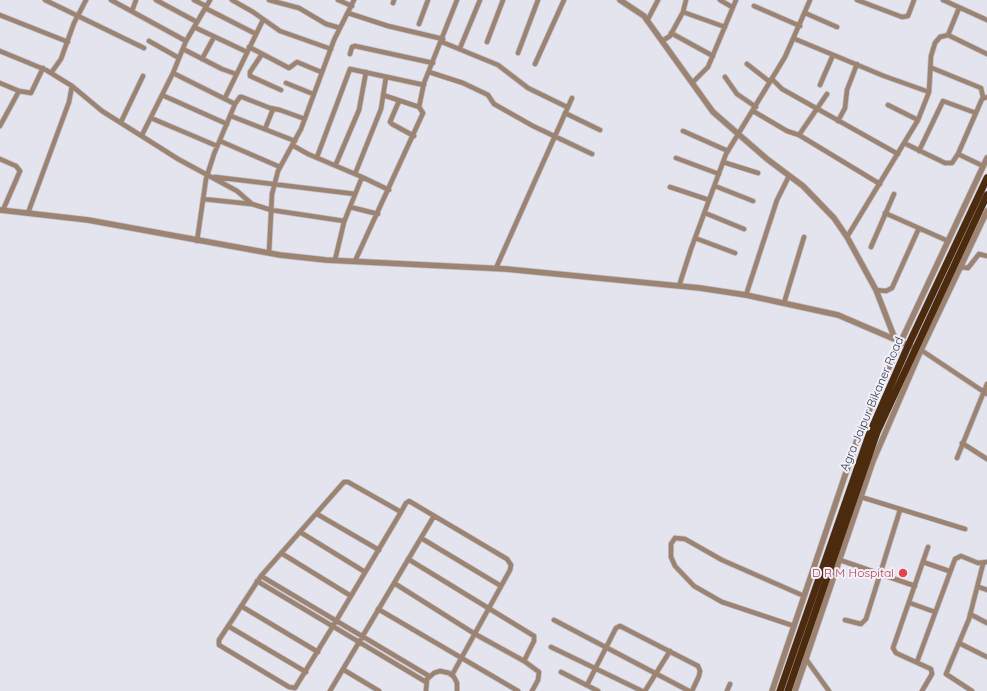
<!DOCTYPE html>
<style>
body{margin:0}
canvas{display:block;background:#e3e4ee}
</style>
<canvas width="987" height="691"></canvas>
<script>
const g = document.querySelector('canvas').getContext('2d');
g.lineJoin = 'round';
const poly = rows => new Path2D(rows.map(r => 'M' + r).join(''));
function trace(path, color, width, dash) { g.strokeStyle = color; g.lineWidth = width; g.lineCap = dash ? 'butt' : 'round'; g.setLineDash(dash || []); g.stroke(path); }
function label(font, color, halo, rows, align = 'center') {
  g.font = font + ' Quicksand,sans-serif'; g.lineWidth = 4; g.setLineDash([]); g.textBaseline = 'middle'; g.strokeStyle = halo; g.fillStyle = color; for (const [text, x, y, turn = 0] of rows) {
    g.save(); g.translate(x, y); g.rotate((+turn || 0) * Math.PI / 180); g.textAlign = isNaN(turn) ? turn : align; if (halo) g.strokeText(text, 0, 0); g.fillText(text, 0, 0); g.restore();
  }
}
const minor = poly([
 [45,0,144,48],
 [111,0,186,41,173,73,235,104,214,154,206,179,197,241],
 [156,0,197,22],
 [194,0,206,6],
 [232,0,253,12,280,31,331,49],
 [269,0,299,8,326,24,340,28],
 [338,0,352,6],
 [686,0,683,12,725,27],
 [720,0,732,7],
 [857,0,902,17,908,16,914,0],
 [943,0,987,20],
 [393,3,394,0],
 [754,6,800,26],
 [205,8,256,34],
 [959,8,948,35,987,54],
 [132,11,136,0],
 [348,13,388,26,443,39],
 [805,13,837,27],
 [0,15,68,42],
 [647,21,658,0],
 [419,24,428,0],
 [194,27,247,52],
 [671,33,713,56],
 [795,39,884,76,929,92,918,120,847,237],
 [149,41,179,58],
 [186,41,210,0],
 [662,41,670,36,683,12],
 [442,42,498,65,528,88,567,107],
 [487,42,503,0],
 [249,47,289,68,297,62,321,72],
 [460,48,480,0],
 [183,49,222,69,236,74],
 [0,51,46,70,72,86,69,102,28,213],
 [518,53,538,0],
 [262,54,250,72,250,76,281,90],
 [350,54,352,47,355,46,433,63],
 [202,59,214,37],
 [535,64,564,0],
 [747,64,770,82],
 [932,68,981,88,983,97],
 [429,72,463,83,484,93,488,95,494,104,533,126,592,154],
 [51,73,61,59,74,23,86,0],
 [725,77,737,94,756,107],
 [772,79,782,89,898,154],
 [0,83,19,91,31,93,43,68],
 [286,83,313,94],
 [692,83,708,67,736,0],
 [820,85,833,55],
 [72,86,102,111,178,159,237,191,252,204,271,210,344,221],
 [929,92,931,56,935,43,940,37,948,35],
 [162,95,227,124],
 [383,95,419,107],
 [225,98,263,20],
 [399,101,390,122,392,124,414,136],
 [235,104,240,97,242,97,270,108,280,110,305,119],
 [888,105,918,120],
 [753,111,787,131,799,135,827,94],
 [565,113,600,130],
 [231,116,295,141],
 [151,118,217,146],
 [838,121,845,108,847,90,857,64],
 [121,122,143,76],
 [0,126,19,91],
 [265,129,273,109],
 [683,131,728,151],
 [142,135,173,73],
 [799,135,880,184],
 [220,141,280,167],
 [904,143,945,163,952,163,958,154,982,99,987,97],
 [292,145,308,154,362,177,344,222,335,260],
 [919,151,943,101,976,113],
 [958,154,983,166],
 [317,157,350,69,424,85],
 [676,158,719,174],
 [0,159,16,166,20,171,3,210],
 [723,162,758,173],
 [336,164,359,110,366,72],
 [355,174,381,109,386,77],
 [215,177,355,194],
 [362,177,389,190],
 [715,186,753,201],
 [670,187,709,200],
 [203,199,251,204],
 [350,207,378,214],
 [705,213,744,229],
 [885,213,948,241],
 [695,238,735,253],
 [871,247,894,194],
 [269,253,272,194,278,171,301,129,334,40,354,0],
 [355,261,423,113,419,107,424,83,457,0],
 [960,267,968,268,979,254,987,256],
 [496,268,572,98],
 [679,286,691,249,726,154,785,57,810,0],
 [876,290,886,291,892,288,919,228],
 [746,295,777,200,789,176],
 [784,303,804,237],
 [921,350,987,394],
 [962,443,987,459],
 [957,458,987,384],
 [861,497,965,529],
 [401,512,348,482,344,482,261,576,219,640,219,645,289,687,295,688,333,626,351,596,401,512,406,503,409,501,507,559,511,565,510,570,452,675],
 [317,514,379,550],
 [300,532,365,572],
 [421,538,501,586],
 [281,553,351,596],
 [408,559,534,636,534,641,524,661,539,672,538,680,532,691],
 [840,560,915,586],
 [923,562,949,571],
 [261,576,429,676],
 [257,581,426,682],
 [394,583,475,634,524,661],
 [979,587,987,590],
 [910,603,935,612],
 [241,606,318,652],
 [378,609,518,691],
 [970,614,987,623],
 [554,620,689,691],
 [845,620,861,624,866,619,900,510],
 [228,626,306,672],
 [794,626,722,602,694,586,675,566,671,557,671,544,675,538,685,539,722,560,804,596],
 [959,643,987,657],
 [551,647,642,691],
 [806,659,829,691],
 [917,662,955,559,961,556,978,563,987,562],
 [344,670,379,691],
 [561,672,598,691],
 [587,685,616,628,620,626,698,666,700,671,699,676,692,691],
 [330,691,434,516],
 [426,691,427,679,434,673,440,671,449,673,454,677,457,683,457,691],
 [645,691,670,651],
 [727,691,730,684],
 [922,691,932,674,931,669,896,653,893,648,928,547],
 [972,691,946,674,969,619,983,564]
]);
const tertiary = poly([
 [620,0,644,16,713,112,767,159,803,186,834,218,847,237,876,290,895,339],
 [0,210,88,220,280,255,326,260,506,269,700,288,746,295,838,315,915,348],
 [772,691,856,443,873,401,987,158],
 [795,691,873,461,921,350,987,211]
]);
const trunk = poly([
 [780,691,869,435,908,346,987,178],
 [788,691,877,432,987,195]
]);
const markers = [
 [903,573,5,"#e0444e"]
];
const streetNames = [
 ["Agra Jaipur Bikaner Road",872,404,-67]
];
const healthNames = [
 ["D R M Hospital",894,573]
];
trace(minor, '#c1c2cb', 6);
trace(tertiary, '#c1c2cb', 7);
trace(trunk, '#c1c2cb', 8);
trace(minor, '#9d8372', 4.5);
trace(tertiary, '#9d8372', 5.5);
trace(trunk, '#4c2a0d', 7);
for (const [x, y, r, color] of markers) { const dot = new Path2D(); dot.arc(x, y, r, 0, 2 * Math.PI); g.fillStyle = color; g.fill(dot); trace(dot, '#f0f1fc', 1.5); }
label('12px', '#3b3b3f', '#f0f1fc', streetNames);
label('12px', '#be3a42', '#f0f1fc', healthNames, 'right');
</script>
